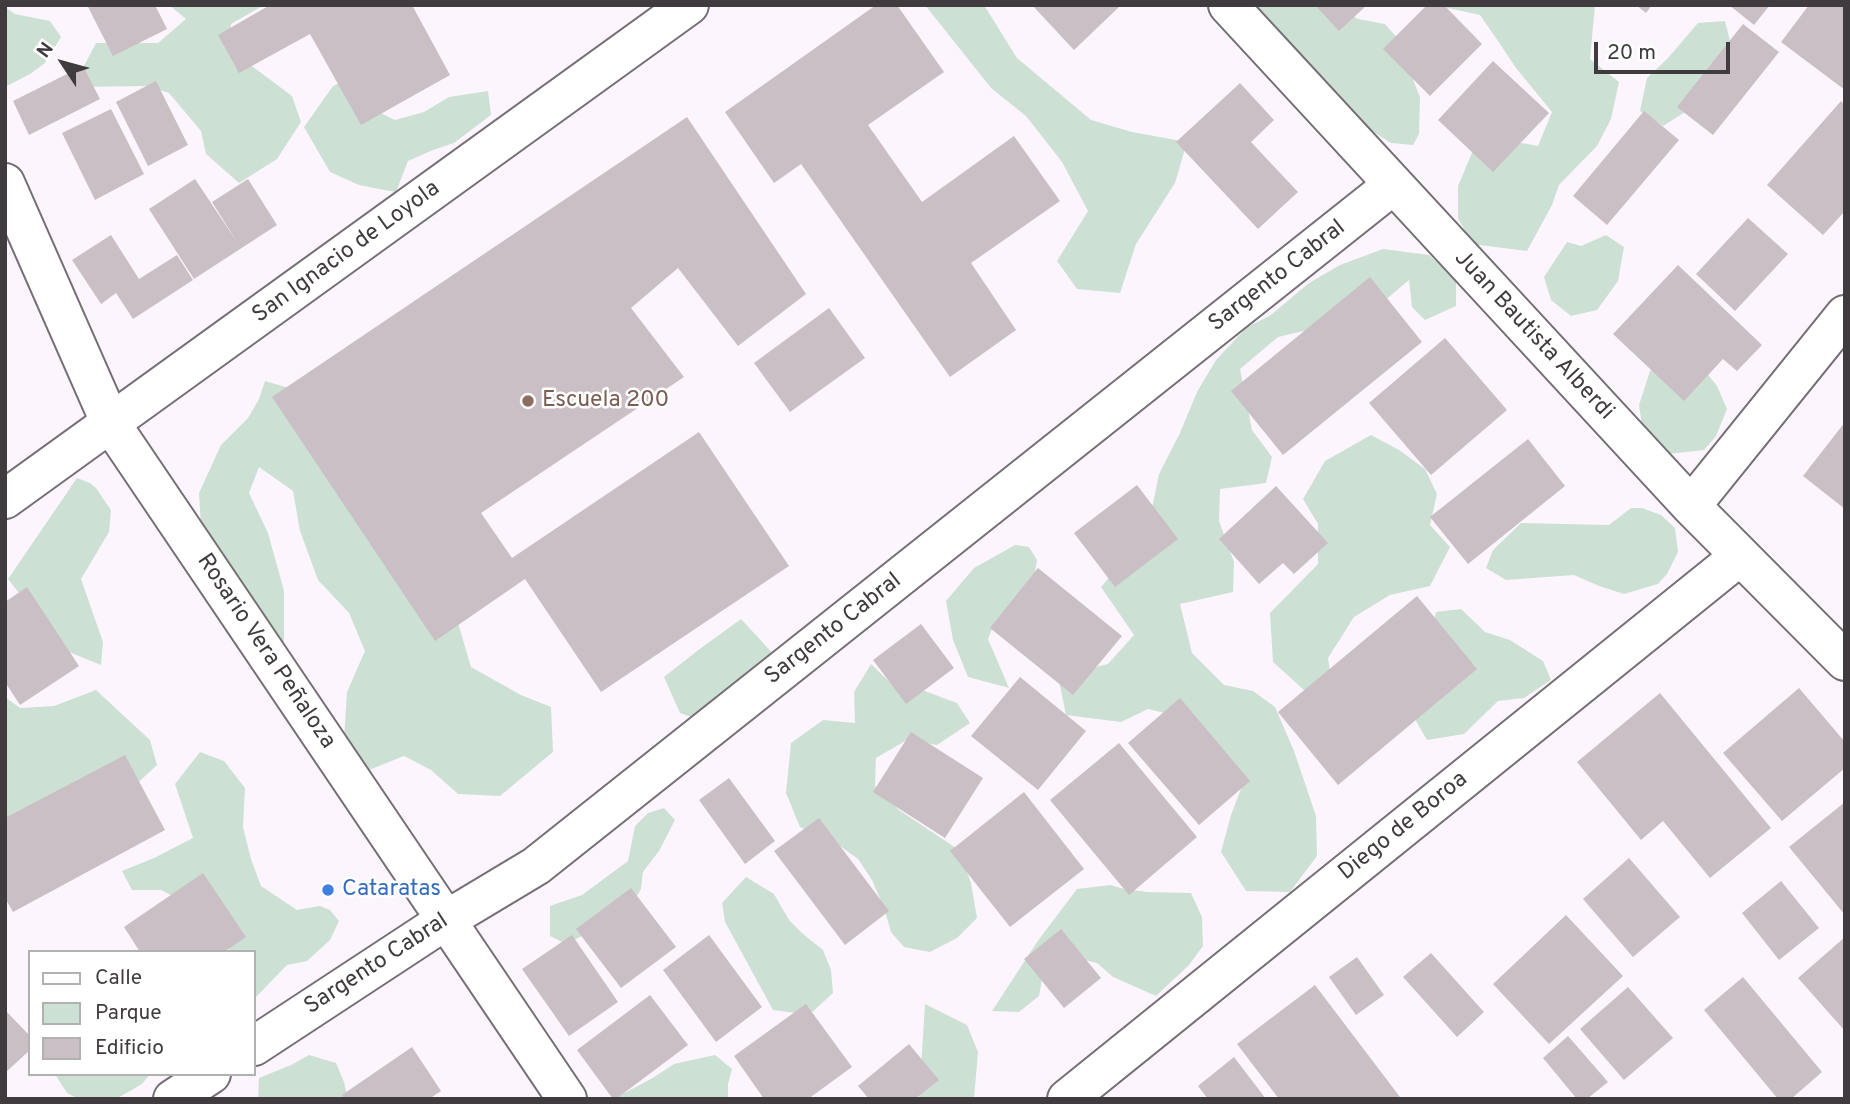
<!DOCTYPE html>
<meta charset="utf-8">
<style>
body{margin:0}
#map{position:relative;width:1850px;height:1104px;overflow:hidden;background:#fdf5fd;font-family:Overpass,sans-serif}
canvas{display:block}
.frame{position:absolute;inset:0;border:7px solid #3f3b3f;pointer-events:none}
.legend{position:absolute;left:28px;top:950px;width:228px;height:126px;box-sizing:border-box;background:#fff;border:2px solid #b2b1b2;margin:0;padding:9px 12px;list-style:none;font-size:21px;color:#3f3b3f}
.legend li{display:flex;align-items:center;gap:14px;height:35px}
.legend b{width:35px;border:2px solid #b2b1b2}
.north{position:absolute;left:28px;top:28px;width:70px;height:70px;-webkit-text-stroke:5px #fff;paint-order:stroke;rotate:306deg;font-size:19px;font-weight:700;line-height:28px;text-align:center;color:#3f3b3f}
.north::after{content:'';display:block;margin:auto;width:24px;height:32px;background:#3f3b3f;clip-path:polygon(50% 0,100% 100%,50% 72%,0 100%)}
.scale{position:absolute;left:1594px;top:42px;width:136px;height:32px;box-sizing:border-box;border:4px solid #3f3b3f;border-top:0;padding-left:9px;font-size:21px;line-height:24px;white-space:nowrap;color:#3f3b3f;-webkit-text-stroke:5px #fff;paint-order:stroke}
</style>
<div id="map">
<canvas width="1850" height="1104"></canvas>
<div class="frame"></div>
<ul class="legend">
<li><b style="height:9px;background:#fff"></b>Calle</li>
<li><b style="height:19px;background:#cce1d3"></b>Parque</li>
<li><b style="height:19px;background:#c9bfc5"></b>Edificio</li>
</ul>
<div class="north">N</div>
<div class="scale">20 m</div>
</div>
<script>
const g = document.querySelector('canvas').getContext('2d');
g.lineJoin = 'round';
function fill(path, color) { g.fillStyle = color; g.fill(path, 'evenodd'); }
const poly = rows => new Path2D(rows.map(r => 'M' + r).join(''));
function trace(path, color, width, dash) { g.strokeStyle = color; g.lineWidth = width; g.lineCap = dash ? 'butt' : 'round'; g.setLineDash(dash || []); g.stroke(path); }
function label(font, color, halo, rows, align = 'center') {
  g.font = font + ' Overpass,sans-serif'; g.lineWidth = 5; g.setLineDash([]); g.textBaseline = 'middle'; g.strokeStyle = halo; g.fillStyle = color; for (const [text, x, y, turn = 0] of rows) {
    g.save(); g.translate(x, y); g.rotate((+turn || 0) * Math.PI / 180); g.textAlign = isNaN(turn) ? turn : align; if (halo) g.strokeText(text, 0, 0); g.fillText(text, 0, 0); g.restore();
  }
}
const green = poly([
 [169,5,264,5,231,24,229,49,292,96,301,122,277,159,239,183,206,154,201,131,169,93,146,86,73,87,96,43,158,43,186,19],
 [925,5,984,5,1017,58,1091,120,1132,132,1187,142,1175,183,1136,244,1120,293,1077,289,1057,261,1088,211,1062,162,1026,116,991,88],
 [1232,5,1333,5,1358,19,1385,24,1406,48,1412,77,1420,97,1419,134,1413,145,1391,143,1339,110],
 [1434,5,1595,5,1590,59,1619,82,1611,119,1597,146,1559,185,1552,205,1527,251,1472,244,1458,218,1458,186,1476,143,1495,138,1538,146,1552,112,1516,68,1498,41,1480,15],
 [5,7,15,14,50,21,61,37,45,63,30,74,5,87],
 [1725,21,1731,45,1690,109,1663,126,1640,111,1647,78,1668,58,1698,23],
 [341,82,381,113,395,120,424,112,449,97,488,91,491,115,454,143,433,150,408,161,396,192,384,190,359,185,330,172,304,127,333,86],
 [1606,235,1624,247,1618,281,1597,310,1571,316,1551,300,1544,277,1567,242,1581,246],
 [1383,249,1429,255,1456,280,1456,306,1425,320,1412,307,1409,280,1338,340,1312,329,1278,337,1240,369,1252,430,1272,457,1266,483,1220,489,1219,521,1234,562,1233,592,1180,604,1192,653,1224,685,1253,691,1275,707,1294,751,1316,816,1317,856,1290,892,1246,891,1221,852,1231,815,1241,789,1190,719,1148,709,1121,722,1066,715,1058,676,1108,664,1134,635,1101,587,1118,567,1151,513,1159,474,1180,433,1197,392,1216,360,1246,328,1271,315,1309,283,1340,265],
 [1669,362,1705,371,1717,386,1727,409,1716,436,1704,450,1668,454,1644,439,1639,405,1650,371],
 [265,381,302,392,456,616,471,667,521,695,551,707,553,752,500,796,458,794,431,770,404,756,359,774,344,739,347,692,365,651,349,613,318,580,300,531,293,491,259,467,249,493,268,533,284,591,284,649,202,544,199,493,221,445,248,418,259,399],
 [1371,435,1399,450,1425,469,1437,494,1430,525,1450,547,1430,586,1390,595,1354,617,1328,658,1334,699,1315,700,1273,662,1270,613,1318,564,1318,524,1303,499,1325,461],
 [77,478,90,483,96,488,111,510,109,532,81,579,103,642,101,665,64,650,8,579],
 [1631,508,1642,508,1661,515,1675,528,1678,552,1667,574,1658,584,1624,594,1599,586,1574,575,1506,580,1486,568,1493,550,1521,523,1609,525],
 [1015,545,1029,547,1037,560,1034,578,994,624,988,639,1009,688,968,677,953,640,946,601,974,568],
 [1461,609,1485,632,1510,640,1543,661,1551,680,1524,698,1498,701,1464,734,1427,740,1408,707,1429,641,1436,612],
 [741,619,778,659,714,725,680,713,664,677,697,651],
 [871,664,900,692,922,690,957,703,970,723,937,745,907,740,876,758,875,786,899,810,959,850,971,883,977,918,957,938,930,952,904,947,891,932,884,908,872,880,858,859,833,841,800,827,786,793,791,743,823,720,855,723,854,692],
 [96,690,150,740,157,765,130,790,5,844,5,697,20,708,54,706],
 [200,752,224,761,245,788,243,827,251,859,261,886,297,910,320,906,330,910,339,921,330,940,307,961,287,965,254,999,254,952,228,952,229,949,215,923,192,906,161,890,132,890,122,871,154,858,193,838,175,784],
 [664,808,675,820,659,851,643,872,641,889,622,922,596,929,566,944,550,936,550,906,582,895,628,861,635,826,648,813],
 [746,877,774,894,789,920,803,934,823,950,831,970,833,993,809,1015,773,1010,725,922,722,903],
 [1110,885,1124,889,1148,892,1191,893,1202,917,1203,946,1189,965,1156,996,1113,977,1097,963,1047,951,1039,996,1019,1012,992,1011,1037,942,1077,889],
 [925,1004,967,1025,978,1052,974,1099,919,1099],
 [309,1055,336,1063,344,1082,348,1099,258,1099,259,1078,291,1065],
 [715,1055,732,1069,728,1084,728,1099,613,1099,651,1079,674,1064],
 [55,1074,150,1074,142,1084,116,1099,79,1099,67,1093]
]);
const building = poly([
 [87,5,155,5,167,29,113,56],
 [270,5,412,5,450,75,361,125,310,34,239,73,218,35],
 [876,5,897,5,944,72,868,125,922,202,1014,136,1060,201,971,263,1016,330,950,377,801,164,774,183,725,112],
 [1032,5,1117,5,1119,7,1074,50],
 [1315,5,1367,5,1339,31],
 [1427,5,1444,5,1482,44,1430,96,1383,49],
 [1636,5,1652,5,1646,13],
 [1729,5,1770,5,1754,25],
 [1809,5,1841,5,1845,8,1845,90,1781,42],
 [1743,24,1779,52,1713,135,1677,107],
 [1493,61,1549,113,1493,172,1438,120],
 [83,66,100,99,29,135,13,101],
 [156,81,188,145,148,166,116,102],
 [1240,83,1274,120,1251,142,1298,192,1258,229,1176,142],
 [1841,101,1845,105,1845,211,1823,235,1767,185],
 [111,109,144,174,95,200,62,133],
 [1644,111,1679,140,1607,225,1573,196],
 [687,117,806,294,738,346,678,268,631,308,684,377,481,513,512,558,699,432,789,566,601,692,525,579,435,641,272,397],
 [195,179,237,242,212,202,248,179,277,225,194,279,149,209],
 [1748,218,1788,254,1735,311,1696,274],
 [111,235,139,279,177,255,193,280,133,319,116,293,101,304,72,260],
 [1678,265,1762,345,1737,371,1723,359,1684,401,1613,334],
 [1370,277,1422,342,1283,455,1231,391],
 [829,308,865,358,790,412,754,363],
 [1445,338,1507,410,1431,475,1369,403],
 [1845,422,1845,509,1803,476],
 [1528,439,1565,486,1468,564,1430,517],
 [1137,485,1178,539,1115,587,1074,533],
 [1276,486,1328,543,1294,574,1283,563,1259,584,1219,539],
 [1038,568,1122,636,1073,695,990,628],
 [27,587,79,666,20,705,5,682,5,602],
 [1417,596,1477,669,1338,785,1278,712],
 [921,624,954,668,906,704,873,660],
 [1020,677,1086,731,1038,790,971,736],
 [1799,688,1845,742,1845,768,1782,821,1723,753],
 [1660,693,1771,828,1710,878,1663,821,1641,840,1577,762],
 [1180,698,1250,781,1199,825,1128,743],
 [911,732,983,778,945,838,873,792],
 [1119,743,1197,837,1129,895,1050,800],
 [125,755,165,830,13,912,5,898,5,818],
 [729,778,775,841,745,864,699,800],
 [1024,792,1084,869,1010,927,950,851],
 [1845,802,1845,915,1789,847],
 [819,818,889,911,845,945,774,851],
 [1629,858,1680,917,1633,957,1583,899],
 [203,873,246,937,224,952,140,952,124,927],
 [1781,881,1819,928,1779,960,1742,913],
 [631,888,676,947,621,988,576,929],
 [1566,915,1623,976,1549,1044,1493,984],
 [1061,929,1101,978,1064,1008,1024,959],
 [572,935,618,1002,569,1036,522,969],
 [709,935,762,1007,716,1042,663,970],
 [1845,937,1845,1031,1798,978],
 [1431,953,1484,1012,1457,1037,1403,977],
 [1357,957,1384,995,1356,1015,1329,977],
 [1743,977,1822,1072,1791,1099,1778,1099,1704,1010],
 [1315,985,1400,1097,1397,1099,1279,1099,1237,1044],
 [1628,987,1673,1038,1624,1080,1580,1029],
 [650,995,688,1045,616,1099,613,1099,577,1050],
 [806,1004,852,1067,808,1099,764,1099,734,1056],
 [5,1010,30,1036,30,1050,5,1073],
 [1568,1036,1608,1082,1587,1099,1577,1099,1543,1058],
 [909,1044,939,1080,915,1099,869,1099,858,1086],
 [412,1047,441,1091,429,1099,345,1099,342,1095],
 [1234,1057,1266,1099,1208,1099,1198,1086]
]);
const minor = poly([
 [1228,5,1691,506,1845,661],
 [5,183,111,424,567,1099],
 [5,499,689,5],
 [1691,506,1845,315],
 [254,1046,446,920,536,866,1393,185],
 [173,1099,211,1074],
 [1067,1099,1740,556]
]);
const markers = [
 [528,401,7,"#8d6e63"],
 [328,890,7,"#3f7fe0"]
];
const streetNames = [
 ["San Ignacio de Loyola",347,253,-36],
 ["Sargento Cabral",1278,277,-38],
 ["Juan Bautista Alberdi",1533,336,47],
 ["Sargento Cabral",834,630,-38],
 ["Rosario Vera Peñaloza",265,652,56],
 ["Diego de Boroa",1404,827,-39],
 ["Sargento Cabral",377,965,-33]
];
const educationNames = [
 ["Escuela 200",542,401]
];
const shopNames = [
 ["Cataratas",342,890]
];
fill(green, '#cce1d3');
fill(building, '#c9bfc5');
trace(minor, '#756e75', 42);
trace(minor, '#fff', 38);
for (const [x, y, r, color] of markers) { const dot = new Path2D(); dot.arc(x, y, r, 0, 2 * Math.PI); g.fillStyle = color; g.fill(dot); trace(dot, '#fff', 2.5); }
label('23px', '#3f3b3f', '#fff', streetNames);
label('23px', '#785e54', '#fff', educationNames, 'left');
label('23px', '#366cbe', '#fff', shopNames, 'left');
</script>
